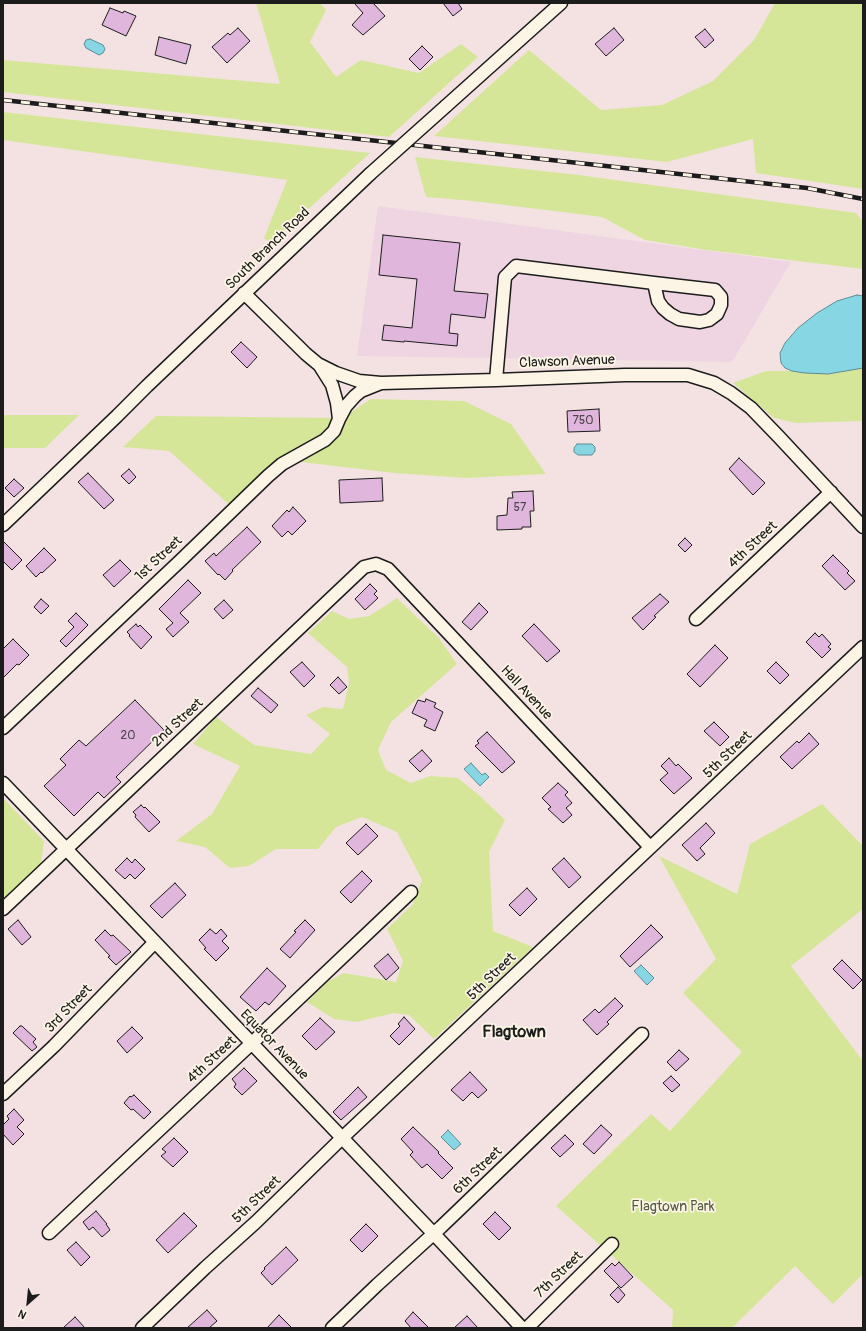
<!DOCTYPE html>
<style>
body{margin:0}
#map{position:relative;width:866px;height:1331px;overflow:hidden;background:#f4e2e3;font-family:Pangolin,sans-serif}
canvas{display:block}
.frame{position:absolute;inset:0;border:4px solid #1c1c1c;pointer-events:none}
.north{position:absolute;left:8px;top:1283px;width:40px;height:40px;-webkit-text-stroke:3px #fcf5e5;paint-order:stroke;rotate:207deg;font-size:11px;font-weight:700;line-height:16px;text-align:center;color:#1c1c1c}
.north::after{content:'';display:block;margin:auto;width:14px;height:18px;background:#1c1c1c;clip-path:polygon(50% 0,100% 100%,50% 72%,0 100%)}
</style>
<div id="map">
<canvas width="866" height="1331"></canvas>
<div class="frame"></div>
<div class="north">N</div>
</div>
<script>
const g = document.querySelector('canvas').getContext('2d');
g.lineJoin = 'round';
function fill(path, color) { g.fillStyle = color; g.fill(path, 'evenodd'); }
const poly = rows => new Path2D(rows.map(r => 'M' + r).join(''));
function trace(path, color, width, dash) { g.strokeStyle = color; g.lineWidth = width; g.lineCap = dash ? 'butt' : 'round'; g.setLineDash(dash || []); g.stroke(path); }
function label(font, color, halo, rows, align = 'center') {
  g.font = font + ' Pangolin,sans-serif'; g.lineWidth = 3.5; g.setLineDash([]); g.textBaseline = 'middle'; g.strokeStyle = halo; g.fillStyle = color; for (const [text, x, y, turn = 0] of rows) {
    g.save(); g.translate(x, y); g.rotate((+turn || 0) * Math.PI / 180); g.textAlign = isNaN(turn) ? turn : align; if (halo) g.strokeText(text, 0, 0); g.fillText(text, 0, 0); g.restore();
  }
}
const built = poly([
 [378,206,791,262,732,362,357,356]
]);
const green = poly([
 [256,3,320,3,326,10,310,42,336,77,361,60,419,73,461,44,478,57,389,137,3,92,3,60,280,84],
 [775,3,863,3,863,189,756,173,753,139,667,162,434,136,529,50,601,110,662,105,713,81,754,40],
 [3,112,370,153,271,243,264,238,287,180,3,140],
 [415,157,579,175,856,213,863,222,863,269,707,250,645,240,602,217,473,201,426,197],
 [863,367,863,421,796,423,774,418,733,383,766,371,831,371],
 [371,399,464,401,511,424,546,474,466,478,394,473,284,460,233,508,169,451,123,447,156,416,342,418],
 [3,415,79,415,45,448,3,448],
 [397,598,439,638,457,664,391,722,378,750,386,770,411,783,430,776,458,778,480,796,505,820,489,852,493,931,533,947,434,1039,409,1015,394,1013,357,1022,334,1019,307,1002,327,982,344,973,396,982,403,961,387,929,413,904,422,880,397,832,362,817,336,827,318,849,276,849,249,866,230,868,205,847,176,841,212,814,240,766,193,744,216,717,254,745,311,754,330,734,306,715,323,707,343,709,349,683,347,667,308,633,332,611,349,619,369,616],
 [3,798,44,841,41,863,3,900],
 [822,804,863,846,863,909,791,966,863,1061,863,1274,833,1304,795,1266,732,1328,672,1328,673,1310,556,1206,651,1114,670,1131,742,1052,683,993,716,959,659,856,737,894,750,844]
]);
const water = poly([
 [90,39,103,45,105,49,103,53,99,55,86,48,84,44,86,40,90,39],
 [857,295,863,296,863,368,828,374,805,373,792,371,785,368,781,363,780,353,785,343,798,328,817,313,837,301,857,295],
 [577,444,592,444,595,447,595,451,592,455,578,455,574,452,574,448,577,444],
 [471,763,482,775,485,773,489,777,480,786,464,769,471,763],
 [641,965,654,978,647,985,634,971,641,965],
 [448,1130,461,1144,454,1150,441,1137,448,1130]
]);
const building = poly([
 [354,3,373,3,385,16,363,35,352,25,363,13,354,3],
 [443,3,458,3,462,9,453,16,443,3],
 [110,8,123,13,124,11,136,16,126,36,102,25,110,8],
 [238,28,250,41,227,63,212,47,228,33,230,35,238,28],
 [614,28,624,40,606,56,595,44,614,28],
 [705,29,714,40,705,48,695,37,705,29],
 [159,37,191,45,186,64,155,55,159,37],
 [422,46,433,57,420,70,409,59,422,46],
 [383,235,460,243,454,291,488,294,485,318,451,314,449,333,458,334,457,346,404,341,404,342,382,340,384,325,412,328,417,279,379,275,383,235],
 [241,342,257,357,247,368,231,352,241,342],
 [599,409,600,431,568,432,567,411,599,409],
 [739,458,765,483,753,495,729,469,739,458],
 [129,469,136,477,129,484,121,476,129,469],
 [88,473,114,500,104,509,78,482,88,473],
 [382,478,383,501,340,503,339,480,382,478],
 [14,479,24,488,14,497,5,488,14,479],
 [533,491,534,511,530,511,531,527,522,527,522,529,497,530,497,516,507,515,508,498,513,498,512,492,533,491],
 [293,507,306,521,292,535,288,531,282,537,272,526,287,510,289,512,293,507],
 [247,527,261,542,232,570,233,571,225,580,219,574,218,575,205,561,214,553,216,556,247,527],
 [685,538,692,545,685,552,678,545,685,538],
 [3,541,22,560,12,570,3,561,3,541],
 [44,548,56,560,42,573,41,572,36,577,26,566,44,548],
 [833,555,849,571,847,573,855,581,845,590,822,566,833,555],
 [120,560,131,571,114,587,103,575,120,560],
 [188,580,201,593,180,613,189,622,173,637,166,629,173,623,159,609,188,580],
 [370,584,377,591,374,594,378,598,365,610,355,599,370,584],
 [660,594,669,602,654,616,656,617,643,630,632,618,660,594],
 [41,599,49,606,41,614,34,607,41,599],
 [224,600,233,610,223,619,214,609,224,600],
 [479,603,488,612,471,630,462,622,479,603],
 [76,613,88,625,66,647,60,641,74,627,68,621,76,613],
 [136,624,138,627,140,625,152,637,141,649,129,636,130,635,127,632,136,624],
 [534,624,560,651,547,662,522,636,534,624],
 [815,633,819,637,822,634,831,644,828,647,831,649,822,658,806,642,815,633],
 [13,639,29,655,19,665,17,664,3,678,3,649,13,639],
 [715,645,728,658,700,687,687,674,715,645],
 [302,662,315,676,304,687,290,672,302,662],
 [776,662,789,675,780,684,767,671,776,662],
 [338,677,347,687,339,694,330,685,338,677],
 [258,688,278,705,271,713,251,696,258,688],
 [426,699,436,703,434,707,443,712,435,731,424,726,427,720,412,713,418,700,425,702,426,699],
 [135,700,164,730,116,777,121,782,104,798,98,792,74,816,44,786,66,765,60,759,79,740,86,746,135,700],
 [714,722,729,737,720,746,704,731,714,722],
 [487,732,515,762,502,773,475,746,479,743,477,741,487,732],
 [809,733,819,744,792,769,780,757,797,741,799,743,809,733],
 [422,750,432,761,420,772,409,761,422,750],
 [669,758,676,766,678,764,692,778,674,794,660,780,668,773,661,766,669,758],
 [558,783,568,792,565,795,572,803,566,808,572,815,563,823,548,809,551,807,542,798,558,783],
 [141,805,144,808,145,807,160,822,149,832,135,817,136,815,133,812,141,805],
 [706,823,715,833,700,848,705,854,697,861,682,845,706,823],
 [366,824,378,836,358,855,346,843,366,824],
 [127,858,132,863,135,859,145,869,135,879,130,874,125,879,115,870,127,858],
 [564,858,581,877,569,888,552,869,564,858],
 [362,871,372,881,351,903,340,892,362,871],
 [175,883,186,895,162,918,150,906,175,883],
 [527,888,537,899,520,916,509,905,527,888],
 [18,920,31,937,22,945,8,929,18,920],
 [305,920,315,930,290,958,280,949,296,932,294,931,305,920],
 [651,925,663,937,630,967,620,956,651,925],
 [210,929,216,934,221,929,227,936,222,941,229,948,216,961,204,949,206,948,199,940,210,929],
 [105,930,111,936,113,935,131,952,116,965,108,957,110,956,95,940,105,930],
 [388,954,399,968,386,980,374,966,388,954],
 [842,960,862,980,853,989,833,969,842,960],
 [267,968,286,986,269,1005,265,1002,256,1011,240,997,267,968],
 [615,998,623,1006,607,1022,609,1024,597,1035,583,1020,595,1009,599,1013,615,998],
 [404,1017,415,1029,399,1045,390,1036,400,1026,398,1024,404,1017],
 [320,1018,335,1032,316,1050,302,1036,320,1018],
 [20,1026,22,1026,24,1028,36,1039,33,1042,37,1047,32,1051,13,1033,20,1026],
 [132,1027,143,1038,127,1053,117,1041,132,1027],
 [679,1050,689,1059,676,1071,667,1062,679,1050],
 [244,1068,257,1081,242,1095,234,1087,236,1084,232,1079,244,1068],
 [470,1072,487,1090,478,1098,472,1092,463,1101,451,1090,470,1072],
 [671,1076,680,1085,672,1092,663,1083,671,1076],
 [358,1087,367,1097,341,1120,333,1112,358,1087],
 [134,1095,151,1112,144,1119,133,1109,131,1110,124,1103,130,1096,131,1097,134,1095],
 [14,1109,24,1120,17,1127,24,1134,13,1145,3,1134,3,1125,9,1119,7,1116,14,1109],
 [601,1125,612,1135,594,1154,583,1144,601,1125],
 [413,1127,439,1152,438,1153,453,1168,442,1179,427,1164,422,1168,410,1155,413,1152,401,1139,413,1127],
 [565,1135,574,1144,560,1157,551,1148,565,1135],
 [174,1138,188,1152,173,1167,161,1156,166,1152,162,1149,174,1138],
 [96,1211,107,1224,106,1224,110,1230,102,1237,93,1227,89,1230,83,1222,96,1211],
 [495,1212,511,1228,499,1240,483,1224,495,1212],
 [184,1213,197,1226,168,1253,156,1240,184,1213],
 [366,1224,378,1236,362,1252,350,1240,366,1224],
 [76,1242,90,1257,81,1266,67,1250,76,1242],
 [286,1247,298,1260,272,1285,261,1273,265,1269,264,1268,286,1247],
 [619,1262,633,1277,621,1288,604,1271,612,1263,615,1266,619,1262],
 [618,1287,625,1295,618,1303,610,1295,618,1287],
 [207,1310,217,1321,209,1328,187,1328,207,1310],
 [413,1312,429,1328,411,1328,405,1321,413,1312],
 [279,1315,292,1328,267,1328,279,1315],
 [467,1316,478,1328,454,1328,467,1316],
 [75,1317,85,1328,63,1328,75,1317]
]);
const minor = poly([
 [446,106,561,3],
 [244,293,306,354,318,364,336,373,359,381,381,383,496,380,625,375,688,375,714,383,731,393,751,408,779,437,863,527],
 [496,380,505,277,516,266,654,283,715,290,721,297,721,305,717,314,709,320,700,322,679,319,670,314,663,308,658,301,654,283],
 [339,419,346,406,355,396,361,391,381,383],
 [3,525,117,416,147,386,370,174],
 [696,619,831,492],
 [3,728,180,561,268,476,282,464,325,440,334,431,339,419,337,403,332,385,320,366],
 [3,783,434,1234,522,1328],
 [3,909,364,567,376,564,388,569,650,847],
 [3,1094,54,1046,155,942],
 [49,1233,252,1043,411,892],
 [142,1328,205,1268,256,1222,342,1138,863,647],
 [332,1328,377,1285,441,1227,642,1034],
 [527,1328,612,1244]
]);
const rail = poly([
 [3,100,807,188,863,199]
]);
const minorBridge = poly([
 [370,174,446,106]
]);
const numberNames = [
 ["750",583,421],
 ["57",520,508],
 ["20",128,736]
];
const streetNames = [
 ["South Branch Road",268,249,-44],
 ["Clawson Avenue",567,362,-2],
 ["4th Street",753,545,-43],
 ["1st Street",159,559,-43],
 ["Hall Avenue",526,693,47],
 ["2nd Street",178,723,-43],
 ["5th Street",728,755,-44],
 ["5th Street",492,977,-44],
 ["3rd Street",69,1009,-46],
 ["Equator Avenue",274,1045,46],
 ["4th Street",212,1060,-43],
 ["6th Street",478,1171,-44],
 ["5th Street",257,1200,-44],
 ["7th Street",559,1275,-44]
];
const parkNames = [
 ["Flagtown Park",673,1207]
];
const quarterNames = [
 ["Flagtown",514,1033]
];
fill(built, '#eed5e1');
fill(green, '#d6e699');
fill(water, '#87d6e4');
trace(water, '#5c8c94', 1);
fill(building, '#e0b6dd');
trace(building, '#1c1c1c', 1);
trace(minor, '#1c1c1c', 15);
trace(minor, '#fcf5e5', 12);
trace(rail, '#1c1c1c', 4.5);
trace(rail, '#fcf5e5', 3, [9]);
trace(minorBridge, '#1c1c1c', 15, []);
trace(minorBridge, '#fcf5e5', 12);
label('12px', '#4d424c', null, numberNames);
label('14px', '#1c1c1c', '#fcf5e5', streetNames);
label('14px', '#545942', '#fcf5e5', parkNames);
label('bold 16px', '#1c1c1c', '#fcf5e5', quarterNames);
</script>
